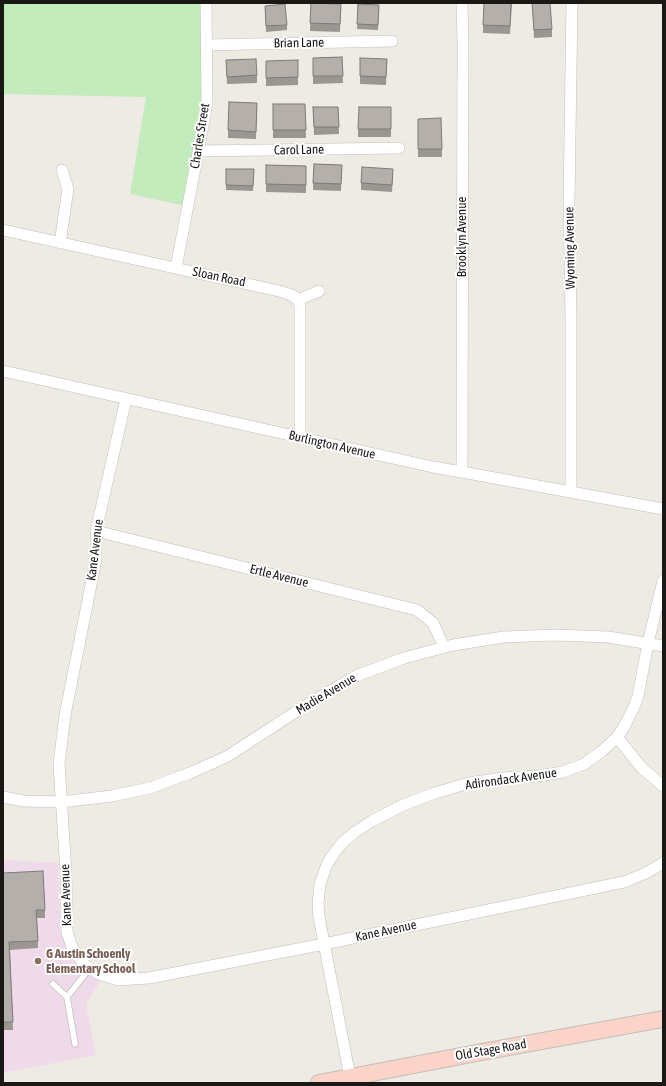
<!DOCTYPE html>
<style>
body{margin:0}
#map{position:relative;width:666px;height:1086px;overflow:hidden;background:#eeeae4;font-family:"Asap Condensed",sans-serif}
canvas{display:block}
.frame{position:absolute;inset:0;border:4px solid #191815;pointer-events:none}
</style>
<div id="map">
<canvas width="666" height="1086"></canvas>
<div class="frame"></div>
</div>
<script>
const g = document.querySelector('canvas').getContext('2d');
g.lineJoin = 'round';
function fill(path, color) { g.fillStyle = color; g.fill(path, 'evenodd'); }
const poly = rows => new Path2D(rows.map(r => 'M' + r).join(''));
function trace(path, color, width, dash) { g.strokeStyle = color; g.lineWidth = width; g.lineCap = dash ? 'butt' : 'round'; g.setLineDash(dash || []); g.stroke(path); }
function label(font, color, halo, rows, align = 'center') {
  g.font = font + ' "Asap Condensed",sans-serif'; g.lineWidth = 4; g.setLineDash([]); g.textBaseline = 'middle'; g.strokeStyle = halo; g.fillStyle = color; for (const [text, x, y, turn = 0] of rows) {
    g.save(); g.translate(x, y); g.rotate((+turn || 0) * Math.PI / 180); g.textAlign = isNaN(turn) ? turn : align; if (halo) g.strokeText(text, 0, 0); g.fillText(text, 0, 0); g.restore();
  }
}
const education = poly([
 [3,860,58,863,60,926,63,940,69,953,79,968,89,975,100,981,86,1004,96,1055,3,1073]
]);
const green = poly([
 [3,3,201,3,204,108,186,206,130,194,146,97,3,94]
]);
const service = poly([
 [53,984,67,997],
 [75,1044,67,997,90,968]
]);
const minor = poly([
 [462,3,463,43,462,472],
 [206,45,392,41],
 [199,151,399,148],
 [3,230,279,291,292,295,298,300,300,306,300,438],
 [60,243,68,189,62,170],
 [176,268,201,137,207,102,206,3],
 [298,300,319,291],
 [3,371,433,467,462,472,663,509],
 [126,399,96,531,96,560,65,715,59,764,66,873,67,932,72,947,85,965,99,974,118,980,149,978,324,944,624,882,646,873,663,863],
 [571,492,571,319,569,202,572,3],
 [96,531,417,610,433,623,444,647],
 [617,737,641,767,663,786],
 [3,797,24,801,61,802,112,796,150,788,190,773,228,756,300,709,356,676,404,658,453,645,504,637,555,635,608,637,663,646],
 [350,1077,319,917,318,903,320,884,326,867,330,859,341,844,355,832,372,821,403,805,435,793,469,783,503,778,538,776,563,772,584,764,602,751,617,737,624,727,634,707,638,696,648,643,663,581]
]);
const secondary = poly([
 [319,1083,482,1052,663,1019]
]);
const wall = poly([
 [311,3,341,4,340,32,310,31],
 [512,3,510,34,483,33,483,25],
 [532,3,552,29,552,37,534,38],
 [358,4,379,5,378,30,357,29],
 [265,6,287,25,287,30,266,32],
 [342,57,343,83,313,84,313,58],
 [387,59,386,85,360,84,360,76],
 [226,60,257,75,257,83,227,84],
 [298,60,298,85,266,86,266,61],
 [257,103,256,139,228,138,228,130],
 [273,104,305,104,306,138,273,138],
 [313,107,338,107,339,134,314,135],
 [391,107,391,137,358,137,358,129],
 [418,119,442,149,442,157,418,157],
 [314,164,342,165,341,191,313,190],
 [266,165,306,166,306,193,266,192],
 [226,169,254,169,253,191,226,190],
 [393,177,392,192,361,190,361,183],
 [3,873,45,910,45,918,37,918,38,948,10,950,13,1030,3,1030]
]);
const building = poly([
 [311,3,341,4,340,24,310,23,311,3],
 [484,3,511,3,510,26,483,25,484,3],
 [532,3,550,3,552,29,534,30,532,3],
 [285,4,287,25,266,26,265,6,285,4],
 [358,4,379,5,378,25,357,24,358,4],
 [342,57,343,76,313,76,313,58,342,57],
 [360,58,387,59,386,77,360,76,360,58],
 [256,59,257,75,227,77,226,60,256,59],
 [298,60,298,77,266,78,266,61,298,60],
 [229,102,257,103,256,132,228,130,229,102],
 [273,104,305,104,306,130,273,130,273,104],
 [313,107,338,107,339,127,314,127,313,107],
 [359,107,391,107,391,129,358,129,359,107],
 [441,118,442,149,418,149,418,119,441,118],
 [314,164,342,165,341,184,313,183,314,164],
 [266,165,306,166,306,185,266,184,266,165],
 [362,167,393,169,392,185,361,183,362,167],
 [226,169,254,169,253,186,226,185,226,169],
 [43,871,45,910,36,910,38,941,9,942,13,1022,3,1022,3,873,43,871]
]);
const markers = [
 [38,961,4,"#8d6e63"]
];
const streetNames = [
 ["Brian Lane",299,43,-1],
 ["Charles Street",200,136,-81],
 ["Carol Lane",299,150,-1],
 ["Brooklyn Avenue",462,237,-90],
 ["Wyoming Avenue",570,248,-91],
 ["Sloan Road",219,277,12],
 ["Burlington Avenue",332,445,13],
 ["Kane Avenue",95,550,-83],
 ["Ertle Avenue",279,576,14],
 ["Madie Avenue",326,694,-31],
 ["Adirondack Avenue",511,779,-8],
 ["Kane Avenue",66,895,-92],
 ["Kane Avenue",386,931,-12],
 ["Old Stage Road",491,1050,-10]
];
const educationNames = [
 ["G Austin Schoenly",46,954],
 ["Elementary School",46,969]
];
fill(education, '#efdae9');
fill(green, '#c3ebbc');
trace(service, '#c3bfb8', 7);
trace(minor, '#c3bfb8', 12);
trace(secondary, '#c3bfb8', 18);
trace(service, '#fff', 5.5);
trace(minor, '#fff', 11);
trace(secondary, '#fbd3c9', 16);
fill(wall, '#9b9692');
fill(building, '#b4afaa');
trace(building, '#7e7a77', 1);
for (const [x, y, r, color] of markers) { const dot = new Path2D(); dot.arc(x, y, r, 0, 2 * Math.PI); g.fillStyle = color; g.fill(dot); trace(dot, '#fff', 1.5); }
label('13px', '#191815', '#fff', streetNames);
label('bold 13px', '#785e54', '#fff', educationNames, 'left');
</script>
